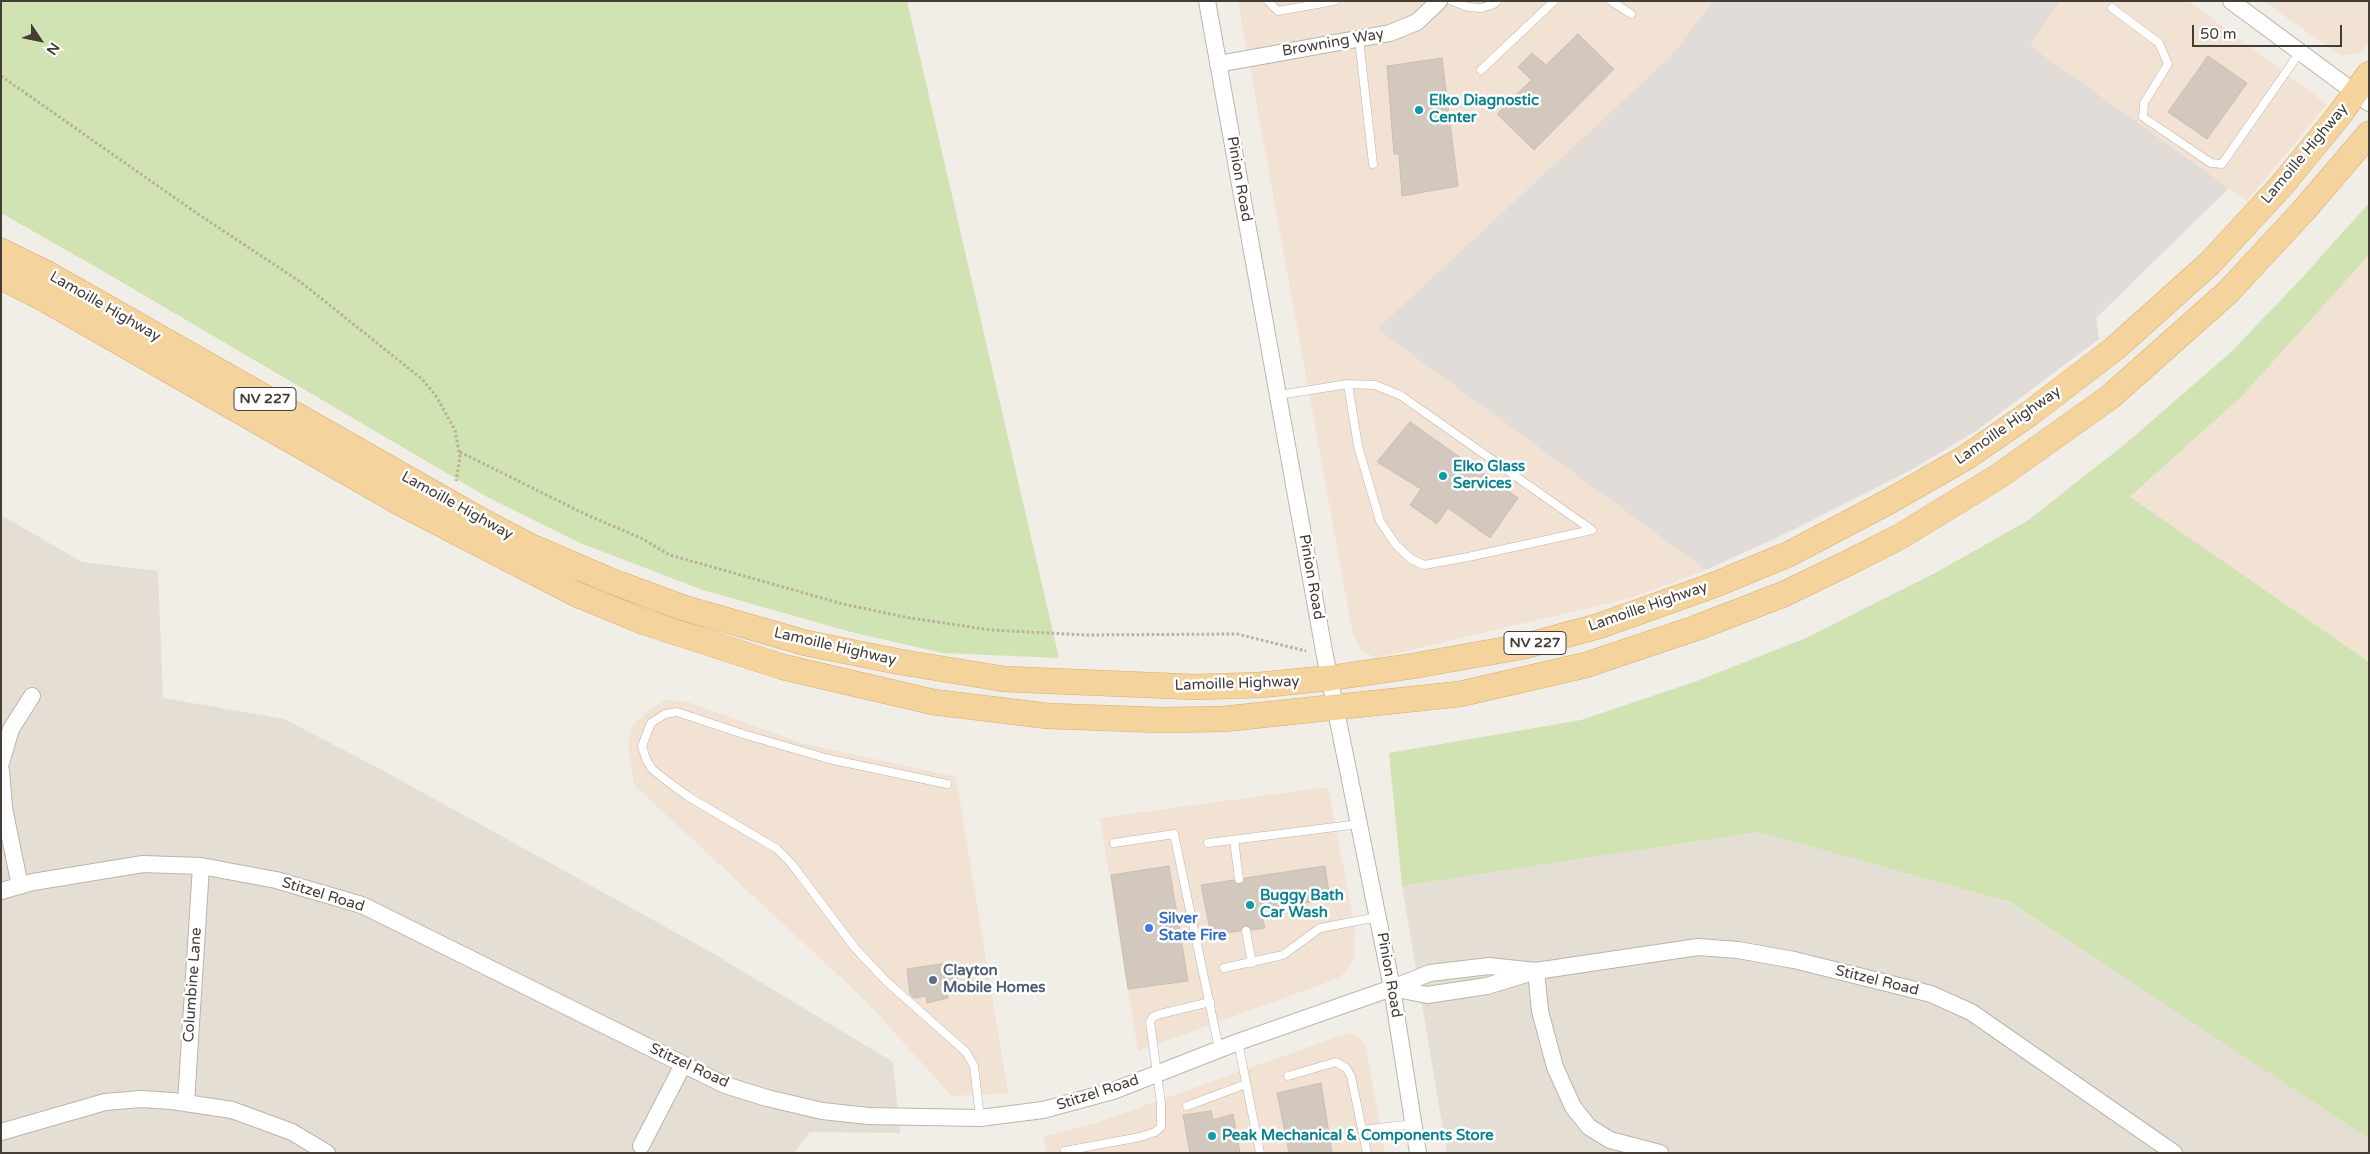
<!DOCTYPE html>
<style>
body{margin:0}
#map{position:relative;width:2370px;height:1154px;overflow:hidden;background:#f1ede7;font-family:"Varela Round",sans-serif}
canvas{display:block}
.frame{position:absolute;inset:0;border:2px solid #443d36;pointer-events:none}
.north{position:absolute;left:15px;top:15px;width:50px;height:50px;-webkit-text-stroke:4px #fff;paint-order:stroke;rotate:124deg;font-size:14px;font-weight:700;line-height:20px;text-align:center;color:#443d36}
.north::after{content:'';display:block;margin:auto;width:18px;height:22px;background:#443d36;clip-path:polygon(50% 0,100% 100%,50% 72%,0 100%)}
.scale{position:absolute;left:2192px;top:25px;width:150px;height:22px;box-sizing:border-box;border:2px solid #443d36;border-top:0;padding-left:6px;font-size:15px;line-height:18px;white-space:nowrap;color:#443d36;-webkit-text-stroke:4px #fff;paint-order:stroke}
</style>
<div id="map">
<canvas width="2370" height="1154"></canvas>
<div class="frame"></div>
<div class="north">N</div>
<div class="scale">50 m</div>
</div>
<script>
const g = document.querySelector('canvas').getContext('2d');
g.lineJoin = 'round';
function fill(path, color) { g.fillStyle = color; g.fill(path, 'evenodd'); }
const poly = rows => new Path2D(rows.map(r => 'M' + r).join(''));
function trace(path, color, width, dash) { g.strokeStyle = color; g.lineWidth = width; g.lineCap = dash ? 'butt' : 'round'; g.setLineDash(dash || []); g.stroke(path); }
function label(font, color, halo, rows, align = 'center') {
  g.font = font + ' "Varela Round",sans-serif'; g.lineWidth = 5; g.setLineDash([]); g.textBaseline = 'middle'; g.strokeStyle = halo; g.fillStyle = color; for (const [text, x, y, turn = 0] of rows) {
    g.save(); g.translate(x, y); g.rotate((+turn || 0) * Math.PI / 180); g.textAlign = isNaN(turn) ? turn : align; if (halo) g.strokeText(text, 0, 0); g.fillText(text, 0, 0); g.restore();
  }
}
const residential = poly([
 [1,515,82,562,158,571,163,698,284,719,384,771,709,951,893,1062,900,1133,810,1132,794,1153,1,1153],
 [1758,832,2008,902,2369,1139,2369,1153,1447,1153,1402,886]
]);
const commercial = poly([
 [1238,1,1713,1,1671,56,1377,329,1706,570,1630,598,1376,658,1361,650,1353,635],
 [2060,1,2188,1,2327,104,2247,201,2029,46],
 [2263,1,2369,1,2369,43,2360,52,2342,56],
 [2369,255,2369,662,2130,498,2241,397],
 [667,700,688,702,801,743,956,777,1008,1093,952,1096,865,1000,634,785,628,744,633,725,653,707],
 [1328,787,1355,928,1354,957,1346,972,1336,979,1138,1051,1100,818],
 [1352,1033,1362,1039,1366,1048,1385,1153,1046,1153,1044,1137,1099,1122,1337,1037]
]);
const industrial = poly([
 [1713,1,2060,1,2030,46,2229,188,2096,318,2099,339,1976,431,1909,471,1789,532,1706,570,1377,329,1671,56]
]);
const green = poly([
 [1,1,907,1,1059,658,943,653,851,632,703,590,580,543,489,498,96,267,1,213],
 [2369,203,2369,255,2241,397,2130,497,2369,662,2369,1139,2009,902,1758,832,1402,886,1389,753,1581,720,1697,681,1806,638,1937,572,2027,521,2124,445,2230,353,2302,278]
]);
const building = poly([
 [1578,34,1614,69,1534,150,1497,114,1531,80,1518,67,1532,53,1546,65,1578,34],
 [2208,56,2247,83,2207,139,2168,112,2208,56],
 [1442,58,1458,186,1402,196,1399,154,1394,154,1387,66,1442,58],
 [1410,422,1518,498,1490,538,1448,508,1437,524,1410,505,1421,489,1377,462,1410,422],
 [1169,866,1188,981,1128,989,1111,875,1169,866],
 [1325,866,1330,899,1260,910,1265,928,1252,930,1245,925,1240,931,1211,935,1201,885,1234,880,1240,884,1245,878,1325,866],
 [955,962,959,991,947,992,948,998,927,1003,926,996,914,998,910,994,907,969,955,962],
 [1321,1083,1332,1153,1289,1153,1277,1093,1321,1083],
 [1211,1111,1213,1120,1233,1114,1240,1153,1190,1153,1183,1115,1211,1111]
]);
const path = poly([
 [1,76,195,212,302,283,422,379,436,396,455,430,460,457,456,481],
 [460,452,587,515,641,538,670,555,843,604,910,618,991,630,1086,635,1237,634,1306,651]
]);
const lane = poly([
 [1268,1,1278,11,1334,1],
 [1452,1,1468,7,1481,8,1494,4,1497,1],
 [1611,1,1631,14],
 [2112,8,2159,43,2168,64,2144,103,2143,117,2211,163,2222,164,2300,52],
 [1359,39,1373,164],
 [1481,70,1554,1],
 [1279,395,1348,384,1375,385,1400,395,1592,530,1468,557,1424,565,1411,559,1396,545,1380,521,1358,446,1348,384],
 [947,784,829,759,743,734,677,712,665,714,651,723,642,746,646,759,652,769,667,781,689,797,777,849,791,863,855,948,886,981,966,1052,974,1066,980,1118],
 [1234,840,1239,879],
 [1114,843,1174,834,1219,1049],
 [1208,843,1359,824],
 [1246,931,1252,963],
 [1224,968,1283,955,1320,928,1378,917],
 [1238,1042,1260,1153],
 [1288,1076,1336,1062,1346,1068,1351,1076,1367,1153],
 [1187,1106,1246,1084],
 [1362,1130,1414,1124],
 [1065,1151,1140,1137,1155,1132,1161,1127,1161,1103,1150,1022,1153,1017,1160,1014,1210,1002]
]);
const street = poly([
 [1207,1,1324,651,1392,988,1418,1153],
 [2231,1,2369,103],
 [1218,64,1390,33,1417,22,1439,1],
 [1,763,11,729,32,696],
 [1,770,4,808,20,886],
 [1,891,33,882,143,864,201,866,276,880,362,905,725,1085,767,1098,822,1111,869,1116,980,1118,1043,1110,1113,1091,1238,1042,1392,988,1430,973,1489,966,1536,971],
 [1536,971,1540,1011,1555,1067,1573,1107,1589,1127,1610,1140,1660,1153],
 [1392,988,1427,995,1487,986,1536,971,1698,947,1738,950,1794,960,1931,994,1971,1012,2174,1153],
 [186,1103,201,866],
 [1,1132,105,1102,141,1099,172,1101,232,1110,292,1132,327,1153],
 [641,1146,683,1065]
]);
const primary = poly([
 [1,251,48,274,484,522,532,547,611,581,684,608,806,643,900,662,1004,679,1195,687,1260,685,1330,678,1413,666,1525,646,1599,626,1714,585,1789,554,1888,502,1965,458,2029,414,2114,349,2210,263,2282,185,2340,114,2369,74],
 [1,277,39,296,402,504,576,594,644,622,783,667,933,702,1048,716,1162,720,1224,719,1460,694,1586,665,1696,628,1784,594,1848,563,1901,536,1999,476,2110,397,2228,292,2304,210,2369,134]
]);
const markers = [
 [1419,110,5,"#0f9aa8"],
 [1443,476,5,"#0f9aa8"],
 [1250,905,5,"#0f9aa8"],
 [1149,928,5,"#3f7fe0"],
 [933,980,5,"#5c6f8a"],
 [1212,1136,5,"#0f9aa8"]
];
const shields = [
 [265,399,62],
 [1535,643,62]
];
const shieldNames = [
 ["NV 227",265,399],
 ["NV 227",1535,643]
];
const streetNames = [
 ["Browning Way",1333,43,-10],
 ["Lamoille Highway",2305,154,-50],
 ["Pinion Road",1239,179,80],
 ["Lamoille Highway",105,307,30],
 ["Lamoille Highway",2008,426,-35],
 ["Lamoille Highway",457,506,29],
 ["Pinion Road",1311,577,80],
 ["Lamoille Highway",1648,607,-19],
 ["Lamoille Highway",835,647,13],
 ["Lamoille Highway",1237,684,-2],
 ["Stitzel Road",323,895,17],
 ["Pinion Road",1389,975,80],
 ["Stitzel Road",1877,981,14],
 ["Columbine Lane",193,985,-86],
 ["Stitzel Road",689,1066,25],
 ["Stitzel Road",1098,1093,-18]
];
const cultureNames = [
 ["Elko Diagnostic",1429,101],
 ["Center",1429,118],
 ["Elko Glass",1453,467],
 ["Services",1453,484],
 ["Buggy Bath",1260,896],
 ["Car Wash",1260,913],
 ["Peak Mechanical & Components Store",1222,1136]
];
const shopNames = [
 ["Silver",1159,919],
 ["State Fire",1159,936]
];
const serviceNames = [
 ["Clayton",943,971],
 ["Mobile Homes",943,988]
];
fill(residential, '#e5ded5');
fill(commercial, '#f2e2d3');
fill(industrial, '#e1dcd8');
fill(green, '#d1e2b3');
fill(building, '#d2c8bd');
trace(building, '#ccbfb1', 1);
trace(lane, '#bcb4aa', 9);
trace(street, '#bcb4aa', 18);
trace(primary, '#d7ae6f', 26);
trace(path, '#bcae9d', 3, [2.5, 2.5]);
trace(lane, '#fff', 8);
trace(street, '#fff', 16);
trace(primary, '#f4d39d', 25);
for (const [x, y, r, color] of markers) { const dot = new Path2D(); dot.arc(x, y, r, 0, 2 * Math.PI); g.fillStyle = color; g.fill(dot); trace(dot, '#fff', 2); }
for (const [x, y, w] of shields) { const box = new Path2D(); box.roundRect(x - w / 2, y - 11.5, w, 23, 4); g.fillStyle = '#fff'; g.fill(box); trace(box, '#443d36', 1); }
label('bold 14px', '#443d36', null, shieldNames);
label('15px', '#443d36', '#fff', streetNames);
label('bold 15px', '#0d838f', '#fff', cultureNames, 'left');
label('bold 15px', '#366cbe', '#fff', shopNames, 'left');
label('bold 15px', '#4e5e75', '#fff', serviceNames, 'left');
</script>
